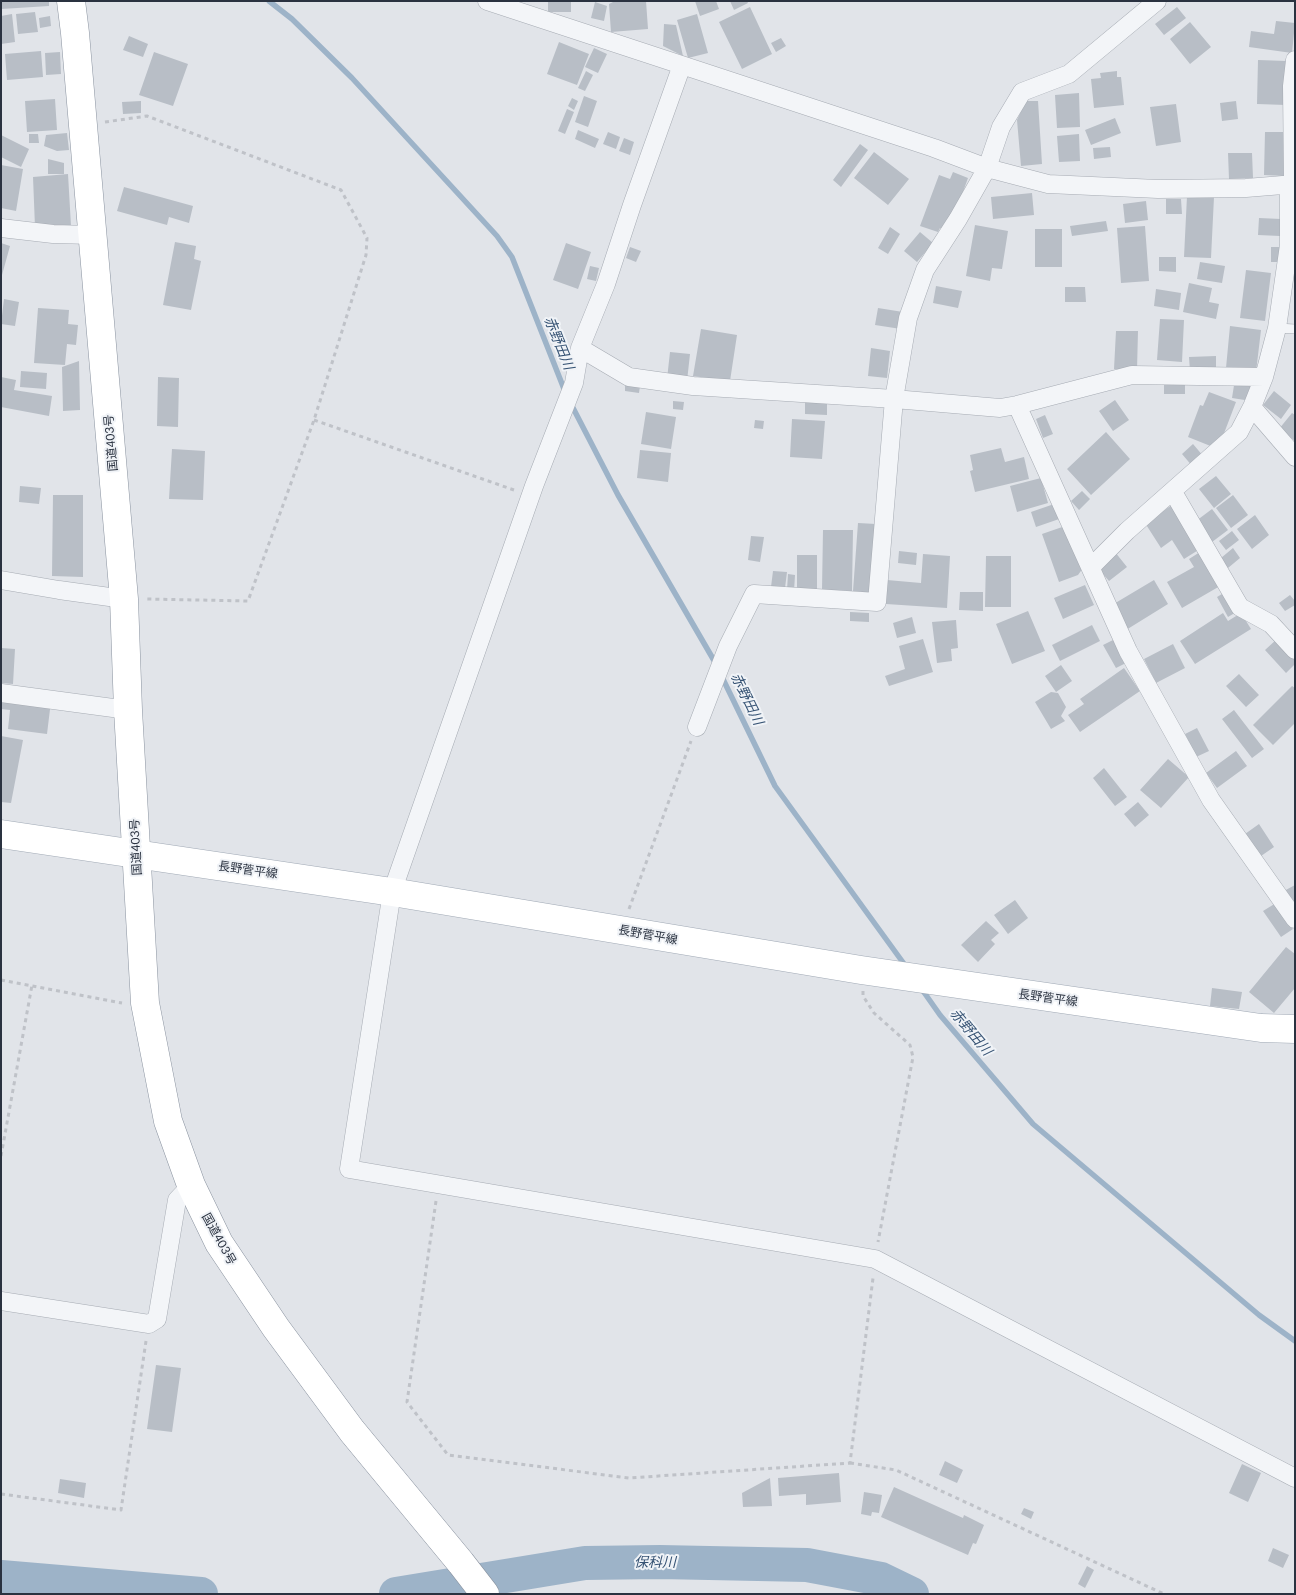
<!DOCTYPE html>
<meta charset="utf-8">
<style>
body{margin:0}
#map{position:relative;width:1296px;height:1595px;overflow:hidden;background:#e1e4e9;font-family:Lato,sans-serif}
canvas{display:block}
.frame{position:absolute;inset:0;border:2px solid #2a3240;pointer-events:none}
</style>
<div id="map">
<canvas width="1296" height="1595"></canvas>
<div class="frame"></div>
</div>
<script>
const g = document.querySelector('canvas').getContext('2d');
g.lineJoin = 'round';
const poly = rows => new Path2D(rows.map(r => 'M' + r).join(''));
function trace(path, color, width, dash) { g.strokeStyle = color; g.lineWidth = width; g.lineCap = dash ? 'butt' : 'round'; g.setLineDash(dash || []); g.stroke(path); }
function fill(path, color) { g.fillStyle = color; g.fill(path, 'evenodd'); }
function label(font, color, halo, rows, align = 'center') {
  g.font = font + ' Lato,"Noto Sans JP",sans-serif'; g.lineWidth = 4; g.setLineDash([]); g.textBaseline = 'middle'; g.strokeStyle = halo; g.fillStyle = color; for (const [text, x, y, turn = 0] of rows) {
    g.save(); g.translate(x, y); g.rotate((+turn || 0) * Math.PI / 180); g.textAlign = isNaN(turn) ? turn : align; if (halo) g.strokeText(text, 0, 0); g.fillText(text, 0, 0); g.restore();
  }
}
const stream = poly([
 [269,1,292,19,352,78,497,236,512,257,566,394],
 [571,404,618,495,716,664],
 [721,675,775,786,907,968],
 [921,988,940,1015,1033,1124,1259,1315,1295,1341]
]);
const river = poly([
 [1,1577,201,1594],
 [396,1594,585,1563,660,1562,807,1565,881,1579,912,1594]
]);
const building = poly([
 [1,1,49,1,49,6,1,9],
 [548,1,571,1,571,12,548,12],
 [615,1,646,1,648,29,611,32,609,4],
 [695,1,716,1,719,9,700,16],
 [730,1,747,1,748,3,734,10],
 [595,2,607,6,604,21,591,18],
 [750,7,772,54,742,69,719,22],
 [1177,7,1186,18,1164,35,1155,24],
 [35,12,38,32,18,34,16,14],
 [12,14,15,42,1,44,1,16],
 [697,14,708,53,688,58,677,20],
 [50,16,51,26,40,28,39,18],
 [1276,21,1295,23,1292,53,1249,47,1251,31,1274,34],
 [1190,22,1211,47,1190,64,1170,39],
 [664,24,676,25,683,56,663,46],
 [129,36,148,44,143,57,123,50],
 [781,38,786,46,776,52,771,43],
 [559,42,589,54,577,85,547,74],
 [594,48,607,54,598,73,585,67],
 [41,51,43,77,7,80,5,54],
 [60,52,61,74,46,75,45,53],
 [154,52,188,64,173,106,139,95],
 [1258,60,1287,61,1286,105,1257,104],
 [586,71,593,75,585,91,578,88],
 [1117,71,1117,77,1121,77,1124,105,1094,108,1091,79,1101,78,1100,73],
 [1079,93,1080,127,1057,128,1055,95],
 [584,96,597,101,588,127,575,122],
 [572,98,578,101,574,110,568,106],
 [55,99,57,130,27,132,25,101],
 [141,101,141,113,123,114,122,102],
 [1026,101,1038,101,1042,164,1021,166,1017,120],
 [1236,101,1238,119,1222,121,1220,103],
 [1176,104,1181,142,1156,146,1150,107],
 [567,109,574,112,565,134,558,131],
 [1115,118,1121,133,1091,145,1085,130],
 [578,130,599,139,595,148,575,139],
 [608,132,620,137,616,149,603,144],
 [1265,132,1287,132,1286,176,1264,175],
 [67,133,69,150,57,151,44,146,46,135],
 [29,134,38,134,39,143,29,143],
 [1079,134,1080,161,1059,162,1057,136],
 [1,135,29,149,21,167,1,157],
 [624,138,634,142,630,155,619,151],
 [860,144,868,150,841,187,833,180],
 [1110,147,1111,157,1094,159,1093,148],
 [874,152,909,179,888,205,854,178],
 [1228,153,1252,153,1253,178,1229,179],
 [48,159,64,163,64,174,48,174],
 [1,165,23,169,16,211,1,208],
 [953,172,968,178,949,231,940,228,938,232,920,226,939,175,950,179],
 [68,174,71,226,35,227,33,177],
 [124,187,193,206,189,223,169,217,167,225,117,211],
 [1032,193,1034,215,993,219,991,197],
 [1187,196,1214,197,1211,258,1184,257],
 [1166,199,1181,199,1182,214,1166,214],
 [1146,201,1148,220,1125,223,1123,204],
 [1259,218,1281,219,1280,236,1258,235],
 [1106,221,1108,231,1072,236,1070,226],
 [975,225,1008,231,1002,269,992,268,990,281,966,276],
 [1145,226,1149,281,1121,283,1117,228],
 [890,227,900,234,888,254,878,248],
 [1035,229,1062,229,1062,267,1035,267],
 [920,232,933,243,917,262,904,251],
 [175,242,196,246,194,259,201,261,191,310,163,305],
 [1,243,10,246,2,275,1,275],
 [566,243,591,252,578,289,553,280],
 [630,247,641,251,636,262,626,258],
 [1271,247,1284,247,1283,262,1271,262],
 [1159,257,1176,257,1176,272,1159,271],
 [1200,262,1225,266,1222,283,1197,279],
 [590,266,599,268,596,281,587,279],
 [1246,270,1271,273,1265,321,1240,318],
 [1189,283,1212,288,1209,302,1219,304,1216,319,1183,312],
 [936,286,962,291,958,308,933,303],
 [1065,287,1085,287,1086,302,1065,302],
 [1156,289,1181,293,1179,310,1154,306],
 [4,299,19,302,15,326,1,324],
 [38,308,69,310,68,324,78,325,76,345,67,344,65,365,34,363],
 [878,308,903,312,901,329,875,325],
 [1160,319,1184,320,1182,362,1157,360],
 [1230,326,1261,330,1256,372,1226,368],
 [701,329,737,335,730,381,693,376],
 [1116,331,1138,331,1137,370,1114,369],
 [871,348,890,351,887,378,868,376],
 [670,352,690,354,687,381,667,379],
 [1216,356,1216,371,1190,371,1189,357],
 [79,361,80,410,63,411,62,367],
 [21,371,47,373,46,389,20,387],
 [1,377,16,380,14,390,52,396,49,416,1,407],
 [158,377,179,378,178,427,157,426],
 [1164,378,1185,378,1185,394,1164,394],
 [1235,379,1255,383,1251,401,1232,398],
 [625,385,640,386,639,393,625,391],
 [1274,391,1291,405,1281,419,1263,405],
 [1209,392,1236,402,1218,449,1188,437,1200,405,1203,406],
 [805,399,827,400,827,415,805,414],
 [1115,400,1129,420,1113,431,1099,411],
 [673,401,684,402,683,410,673,409],
 [646,412,676,417,671,449,641,444],
 [1292,413,1295,415,1295,441,1279,429],
 [1045,415,1053,434,1043,438,1036,419],
 [792,419,825,421,822,459,790,457],
 [755,420,764,421,763,429,754,428],
 [1106,432,1130,459,1091,495,1067,469],
 [1193,444,1204,457,1193,467,1182,454],
 [1001,448,1005,462,1024,457,1029,479,975,492,970,471,973,470,970,455],
 [172,449,205,451,203,500,169,499],
 [640,450,671,453,668,482,637,478],
 [1216,476,1231,494,1214,508,1199,489],
 [1041,478,1048,503,1017,512,1010,486],
 [20,486,41,488,39,504,19,502],
 [1082,491,1090,499,1079,510,1071,501],
 [53,495,83,495,83,577,52,576],
 [1233,495,1248,515,1231,528,1216,508],
 [1057,503,1062,518,1036,527,1031,512],
 [1172,505,1200,549,1184,559,1172,540,1161,548,1145,523],
 [1212,509,1228,530,1212,542,1196,521],
 [1255,515,1269,535,1252,549,1237,529],
 [858,523,876,524,871,593,853,591],
 [1068,525,1083,568,1078,575,1059,582,1042,534],
 [823,530,853,530,852,591,822,590],
 [1232,531,1239,540,1226,550,1219,541],
 [751,536,764,537,760,562,748,560],
 [1233,548,1240,558,1228,568,1221,558],
 [899,551,917,553,916,565,898,563],
 [1115,552,1127,567,1109,581,1097,567],
 [1200,552,1220,586,1182,608,1167,582,1194,567,1189,559],
 [923,554,950,556,947,608,886,604,887,580,921,583],
 [797,555,817,555,817,589,797,589],
 [986,556,1011,556,1011,607,985,607],
 [773,571,787,572,785,588,771,587],
 [788,574,795,575,794,591,787,590],
 [1154,580,1168,604,1126,630,1112,605],
 [1085,585,1094,605,1063,619,1054,598],
 [1227,591,1238,611,1228,617,1217,597],
 [960,592,983,592,983,611,959,610],
 [1290,595,1295,601,1295,605,1285,611,1279,603],
 [1028,611,1045,651,1012,664,996,624],
 [850,612,869,613,869,622,850,621],
 [1223,613,1228,621,1241,613,1251,629,1195,664,1180,641],
 [912,617,916,633,897,638,893,623],
 [956,620,958,648,951,649,952,661,937,663,932,622],
 [1092,625,1100,641,1060,661,1052,645],
 [923,639,933,672,889,686,885,676,905,669,899,646],
 [1115,639,1128,662,1116,668,1103,645],
 [1277,639,1295,659,1295,664,1286,673,1265,650],
 [1173,644,1185,668,1156,683,1144,659],
 [1,648,15,649,13,684,1,683],
 [1061,665,1072,681,1056,692,1045,676],
 [1124,668,1140,691,1080,732,1068,715,1084,704,1080,699],
 [1239,674,1259,695,1246,707,1226,686],
 [1292,686,1295,688,1295,723,1273,745,1253,725],
 [1051,692,1058,693,1066,707,1061,716,1065,721,1051,729,1035,702],
 [1,694,51,701,47,734,8,729,10,710,1,709],
 [1234,710,1264,749,1252,758,1222,719],
 [1197,728,1209,751,1196,757,1185,734],
 [1,736,23,740,11,803,1,802],
 [1236,751,1247,766,1217,788,1206,773],
 [1168,759,1189,777,1161,808,1140,790],
 [1104,768,1127,797,1115,806,1093,778],
 [1138,802,1149,815,1135,827,1124,814],
 [1259,824,1274,847,1261,856,1245,834],
 [1295,885,1295,909,1284,891],
 [1015,900,1028,918,1008,934,994,915],
 [1276,903,1293,929,1281,937,1263,911],
 [986,921,999,933,991,940,995,944,978,962,961,945],
 [1286,947,1295,954,1295,988,1274,1013,1249,992],
 [1212,988,1242,992,1239,1009,1210,1006],
 [156,1365,181,1368,172,1432,147,1429],
 [945,1461,963,1470,957,1483,939,1475],
 [1242,1464,1261,1473,1248,1502,1229,1493],
 [839,1473,841,1502,806,1505,806,1494,779,1496,778,1478],
 [770,1478,772,1506,743,1507,742,1493],
 [60,1479,86,1483,84,1498,58,1493],
 [894,1487,963,1518,964,1515,984,1525,976,1544,973,1543,968,1555,881,1517],
 [864,1492,882,1495,879,1513,872,1512,871,1516,861,1514],
 [1024,1508,1034,1512,1031,1519,1021,1514],
 [1273,1548,1289,1555,1283,1568,1268,1561],
 [1087,1566,1094,1570,1085,1588,1078,1584]
]);
const path = poly([
 [105,122,147,116,341,190,367,238,366,255,314,420,248,601,147,599],
 [314,420,514,490],
 [629,909,691,741],
 [1,980,122,1003],
 [863,991,863,996,874,1013,910,1045,913,1057,878,1242],
 [1,1156,32,985],
 [436,1201,407,1402,448,1455,629,1478,850,1463,873,1278],
 [850,1463,896,1470,1164,1594],
 [1,1494,121,1510,146,1341]
]);
const service = poly([
 [1277,328,1295,329]
]);
const minor = poly([
 [487,1,934,148,987,168,1048,184,1158,189,1246,188,1295,184],
 [682,65,632,205,606,284,580,348,574,383,534,486,392,892,349,1169,875,1259,1295,1478],
 [1293,184,1292,86,1295,60],
 [1,228,53,234,92,235],
 [580,348,629,377,693,386,894,399,1000,408,1017,405,1132,375,1264,377],
 [1017,405,1128,651,1211,800,1295,919],
 [1252,407,1264,377,1277,328,1289,245,1289,184],
 [1173,492,1240,607,1271,624,1295,650],
 [1091,567,1127,531,1239,432,1252,407,1295,457],
 [1,580,59,590,124,599],
 [1,693,128,710],
 [697,727,728,646,754,594,877,602,894,399,908,318,925,270,958,219,987,168,1001,127,1022,92,1069,74,1157,1],
 [1,1301,149,1324,157,1319,177,1200,191,1185]
]);
const primary = poly([
 [1,834,392,892,861,970,1261,1028,1295,1029]
]);
const trunk = poly([
 [71,1,75,33,124,599,128,710,145,1003,168,1121,191,1185,219,1243,276,1328,352,1431,461,1563,485,1594]
]);
const streetNames = [
 ["国道403号",111,443,-95],
 ["国道403号",136,847,-93],
 ["長野菅平線",248,870,8],
 ["長野菅平線",648,935,10],
 ["長野菅平線",1048,998,8],
 ["国道403号",219,1239,61]
];
const waterNames = [
 ["赤野田川",559,343,68],
 ["赤野田川",747,699,64],
 ["赤野田川",971,1032,50],
 ["保科川",655,1562]
];
trace(stream, '#9db3c8', 5.5);
trace(river, '#9db3c8', 34);
fill(building, '#b8bec6');
trace(service, '#a6abb3', 10);
trace(minor, '#a6abb3', 19);
trace(primary, '#a0a9b5', 29);
trace(trunk, '#89929f', 29);
trace(path, '#bfc2c8', 3, [4, 4]);
trace(service, '#f3f5f8', 9);
trace(minor, '#f3f5f8', 18);
trace(primary, '#fff', 28);
trace(trunk, '#fff', 28);
label('12px', '#2a3240', '#f0f3f7', streetNames);
label('italic 14px', '#355273', '#f0f3f7', waterNames);
</script>
